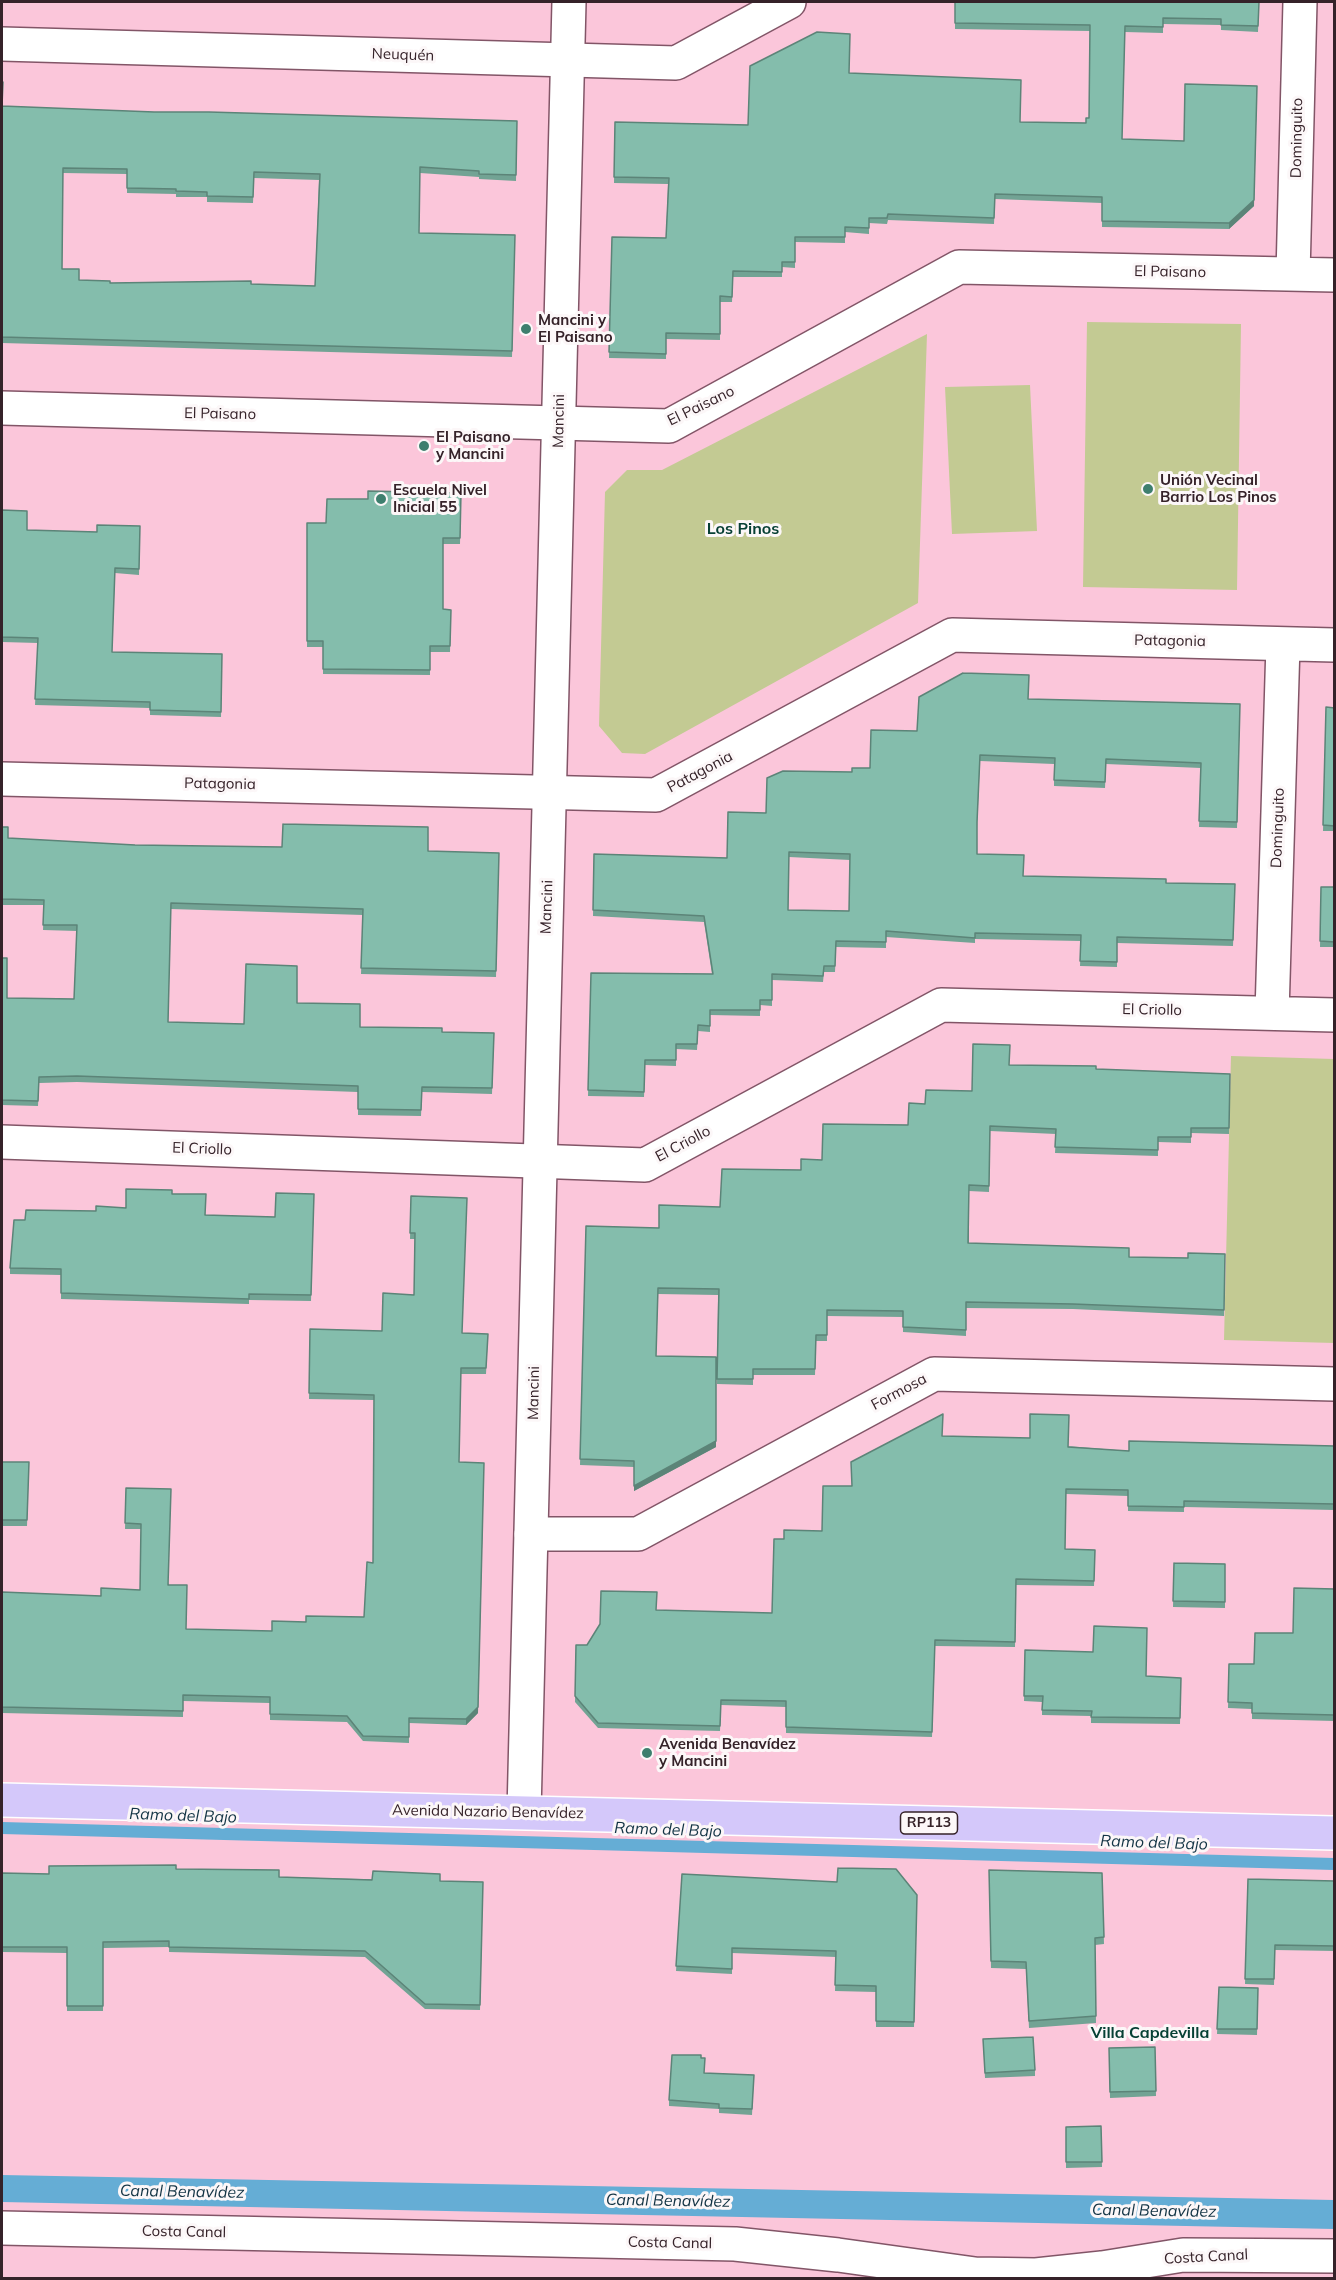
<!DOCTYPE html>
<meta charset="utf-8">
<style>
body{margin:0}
#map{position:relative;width:1336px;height:2280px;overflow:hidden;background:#fbc6da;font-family:Mulish,sans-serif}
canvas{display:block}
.frame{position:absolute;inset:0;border:3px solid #352229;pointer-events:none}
</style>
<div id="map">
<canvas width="1336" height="2280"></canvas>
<div class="frame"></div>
</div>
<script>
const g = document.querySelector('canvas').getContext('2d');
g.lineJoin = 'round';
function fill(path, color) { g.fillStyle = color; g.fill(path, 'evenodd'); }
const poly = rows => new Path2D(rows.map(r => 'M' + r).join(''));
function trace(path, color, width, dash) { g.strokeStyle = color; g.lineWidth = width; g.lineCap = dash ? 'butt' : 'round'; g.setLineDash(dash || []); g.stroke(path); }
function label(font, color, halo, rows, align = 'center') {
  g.font = font + ' Mulish,sans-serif'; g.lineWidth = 6; g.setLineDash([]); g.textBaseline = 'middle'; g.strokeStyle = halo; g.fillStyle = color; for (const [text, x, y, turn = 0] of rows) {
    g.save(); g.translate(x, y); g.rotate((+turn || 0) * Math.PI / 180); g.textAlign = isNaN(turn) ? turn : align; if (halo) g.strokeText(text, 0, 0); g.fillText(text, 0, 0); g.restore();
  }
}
const green = poly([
 [1087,322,1241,324,1237,590,1083,587],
 [927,334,918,603,645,754,622,753,599,726,605,492,627,470,662,470],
 [1030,385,1037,531,952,534,945,387],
 [1231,1056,1334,1059,1334,1343,1224,1340]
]);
const water = poly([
 [2,2175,1334,2200,1334,2229,2,2202]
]);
const stream = poly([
 [2,1828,1334,1864]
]);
const street = poly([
 [2,44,676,63,789,2],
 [1293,274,1300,2],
 [2,408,669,426,959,267,1334,275],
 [2,779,656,795,952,635,1334,645],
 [1272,1013,1283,644],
 [2,1142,645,1165,941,1005,1334,1015],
 [531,1534,638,1534,934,1374,1334,1384],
 [2,2228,735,2244,838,2255,975,2274,1036,2275,1102,2268,1183,2255,1334,2256]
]);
const secondary = poly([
 [524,1812,569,2]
]);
const primary = poly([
 [2,1800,1334,1833]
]);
const wall = poly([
 [955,2,1259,2,1258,32,1221,30,1221,25,1163,24,1163,33,1125,32,1122,139,1254,206,1229,229,1102,227,1102,203,995,199,994,224,888,220,887,224,869,223,869,234,845,232,845,243,795,242,795,268,782,267,782,277,733,277,732,302,720,302,720,340,666,339,666,359,609,358,612,237,666,238,668,184,614,183,615,122,748,125,849,73,1020,122,1086,123,1089,118,1090,31,955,29],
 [2,82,2,106,154,112,517,121,516,181,479,179,479,177,420,173,419,233,515,235,512,357,2,343],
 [63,173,127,174,127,193,176,194,176,197,207,197,207,202,253,203,254,178,319,180,315,286,251,284,110,283,79,280,62,269],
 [461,493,460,544,443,544,443,609,451,610,450,652,430,652,430,675,323,674,323,647,307,647,307,523,326,523],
 [2,510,27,530,97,532,140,526,139,575,115,573,112,652,222,654,221,717,150,715,150,708,35,705,38,643,2,642],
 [1028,699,1240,704,1237,828,1199,827,1201,768,1106,764,1105,788,1054,786,1054,764,980,761,977,828,977,854,1023,876,1166,883,1235,884,1233,946,1117,943,1117,967,1080,966,1081,941,975,939,975,943,886,937,886,948,836,947,835,972,824,972,823,982,772,980,772,1006,760,1005,760,1016,710,1015,710,1032,698,1031,697,1050,676,1049,676,1066,645,1065,644,1097,588,1096,591,973,712,974,704,922,593,916,594,854,727,858,766,813,852,772,870,768,917,731],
 [789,857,850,860,849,911,788,910],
 [1326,707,1335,708,1335,831,1323,831],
 [2,827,8,838,135,845,499,853,496,977,361,974,363,915,171,909,168,1022,244,1024,297,1003,360,1027,442,1032,494,1033,492,1094,422,1092,421,1116,358,1115,358,1092,77,1082,39,1083,38,1106,2,1105,2,958,7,998,74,999,77,931,43,930,44,905,2,905],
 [1321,887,1335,887,1335,947,1320,947],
 [1009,1065,1096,1069,1230,1074,1229,1134,1191,1133,1191,1143,1158,1142,1158,1156,1055,1153,1056,1134,990,1131,989,1192,969,1191,969,1243,1129,1257,1188,1258,1225,1254,1224,1316,1073,1309,966,1308,966,1336,903,1332,903,1317,827,1316,827,1341,816,1341,815,1375,753,1375,753,1385,717,1384,718,1295,658,1294,656,1356,716,1357,716,1447,634,1491,634,1467,580,1465,586,1226,659,1228,720,1207,822,1160,908,1125,925,1104,972,1091],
 [172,1194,206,1215,275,1217,314,1194,311,1301,249,1300,249,1304,61,1299,61,1275,10,1274,10,1268,25,1220,126,1208],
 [411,1196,462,1333,488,1334,486,1374,461,1374,459,1462,478,1713,466,1725,409,1723,409,1743,363,1741,347,1722,270,1720,270,1703,183,1701,183,1717,2,1713,2,1592,101,1596,140,1590,141,1529,125,1529,126,1488,169,1585,186,1629,272,1631,306,1622,364,1617,373,1563,374,1400,309,1399,310,1329,382,1331,414,1295,415,1239,410,1239],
 [942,1436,1129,1451,1335,1446,1335,1510,1184,1507,1184,1512,1128,1511,1128,1496,1066,1494,1065,1549,1095,1550,1094,1586,1016,1585,1015,1647,935,1646,932,1737,786,1733,786,1707,721,1705,720,1731,598,1728,575,1702,576,1645,587,1645,772,1613,784,1539,822,1531,852,1486],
 [2,1462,29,1462,27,1526,2,1526],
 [1174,1563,1225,1564,1225,1608,1173,1607],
 [1335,1589,1335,1721,1252,1719,1252,1709,1228,1708,1229,1664,1254,1664,1293,1633],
 [1025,1650,1146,1676,1181,1678,1180,1724,1091,1723,1091,1716,1042,1715,1042,1702,1024,1701],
 [176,1869,279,1877,483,1882,480,2010,425,2009,365,1957,169,1952,169,1947,103,1948,103,2011,67,2011,67,1953,2,1952,2,1873,49,1874],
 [989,1870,1102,1873,1104,1944,1095,1945,1096,2023,1029,2028,1026,1969,991,1968],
 [682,1874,917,1895,914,2027,876,2027,876,1992,835,1991,836,1957,732,1953,732,1974,676,1971],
 [1248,1879,1335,1881,1335,1951,1275,1950,1274,1985,1245,1984],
 [1219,1987,1258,1988,1257,2035,1217,2034],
 [983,2039,1035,2070,1035,2076,985,2078],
 [1155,2047,1156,2096,1110,2098,1109,2048],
 [701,2058,704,2073,754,2075,752,2115,719,2113,719,2109,669,2106,669,2100],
 [1101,2126,1102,2167,1066,2168,1066,2127]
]);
const shadedWall = poly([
 [1257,86,1254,206,1229,229,1229,223],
 [716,1441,716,1447,634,1491,634,1486],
 [484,1469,478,1713,466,1725,466,1719]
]);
const building = poly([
 [955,2,1259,2,1258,26,1221,25,1221,19,1163,18,1163,27,1125,26,1122,139,1184,141,1185,84,1257,86,1254,200,1229,223,1102,221,1102,197,995,194,994,218,888,214,887,218,869,218,869,228,845,227,845,237,795,237,795,262,782,262,782,272,733,271,732,297,720,296,720,334,666,333,666,354,609,352,612,237,666,238,669,178,614,177,615,122,748,125,750,66,817,32,850,34,849,73,1021,80,1020,122,1086,123,1086,118,1089,118,1090,25,955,23,955,2],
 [2,82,3,82,2,106,154,112,209,112,517,121,516,175,479,174,479,171,420,167,419,233,515,235,512,351,2,337,2,82],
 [63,168,127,169,127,188,176,189,176,191,207,192,207,196,253,197,254,172,320,174,315,286,251,284,251,281,110,283,110,281,79,280,79,269,62,269,63,168],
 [368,491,461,493,460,538,443,538,443,609,451,610,450,646,430,646,430,670,323,669,323,641,307,641,307,523,326,523,327,499,368,499,368,491],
 [2,510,27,511,27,530,97,532,97,525,140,526,139,569,115,568,112,652,222,654,221,712,150,710,150,702,35,699,38,638,2,637,2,510],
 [963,673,1029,675,1028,699,1240,704,1237,822,1199,821,1201,763,1106,759,1105,782,1054,780,1055,758,980,755,977,822,977,854,1024,855,1023,876,1166,879,1166,883,1235,884,1233,940,1117,937,1117,962,1080,961,1081,935,975,933,975,938,886,931,886,942,836,941,835,966,824,966,823,976,772,974,772,1000,760,1000,760,1010,710,1010,710,1026,698,1025,697,1044,676,1044,676,1060,645,1060,644,1092,588,1090,591,973,713,974,704,916,593,910,594,854,727,858,728,812,766,813,767,778,783,771,852,772,852,768,870,768,871,730,917,731,919,697,963,673],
 [789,852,850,854,849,911,788,910,789,852],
 [1326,707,1335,708,1335,826,1323,825,1326,707],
 [283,824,428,827,428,851,499,853,496,971,361,968,363,909,171,903,168,1022,244,1024,246,964,297,966,297,1003,360,1004,360,1027,442,1028,442,1032,494,1033,492,1088,422,1087,421,1110,358,1109,358,1086,77,1076,39,1077,38,1101,2,1100,2,958,7,958,7,998,74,999,77,925,43,925,44,900,2,899,2,827,8,827,8,838,135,845,282,847,283,824],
 [1321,887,1335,887,1335,942,1320,941,1321,887],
 [973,1044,1010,1045,1009,1065,1096,1066,1096,1069,1230,1074,1229,1128,1191,1128,1191,1137,1158,1137,1158,1150,1055,1147,1056,1129,990,1126,989,1186,969,1185,968,1243,1129,1248,1129,1257,1188,1258,1188,1253,1225,1254,1224,1310,1073,1304,966,1302,966,1330,903,1327,903,1311,827,1310,827,1335,816,1335,815,1369,753,1369,753,1379,717,1379,719,1289,658,1288,656,1356,716,1357,716,1441,634,1486,634,1461,580,1459,586,1226,659,1228,659,1205,720,1207,722,1169,801,1170,801,1159,822,1160,823,1124,908,1125,909,1103,925,1104,926,1090,972,1091,973,1044],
 [126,1189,172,1190,172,1194,206,1194,205,1215,275,1217,276,1193,314,1194,311,1295,249,1294,249,1299,61,1293,61,1269,10,1268,14,1220,25,1220,26,1210,96,1211,96,1206,126,1208,126,1189],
 [411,1196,467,1198,462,1333,488,1334,486,1368,461,1368,459,1462,484,1463,478,1707,466,1719,409,1718,409,1737,363,1736,347,1716,270,1714,270,1697,183,1695,183,1711,2,1707,2,1592,101,1596,101,1588,140,1590,141,1524,125,1523,126,1488,171,1489,168,1585,187,1585,186,1629,272,1631,272,1621,306,1622,306,1616,364,1617,367,1562,373,1563,374,1395,309,1393,310,1329,382,1331,383,1293,414,1295,415,1233,410,1233,411,1196],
 [943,1414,942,1436,1030,1438,1030,1414,1069,1415,1068,1447,1129,1451,1129,1441,1335,1446,1335,1504,1184,1501,1184,1507,1128,1506,1128,1490,1066,1489,1065,1549,1095,1550,1094,1581,1016,1579,1015,1642,935,1640,932,1732,786,1727,786,1701,721,1700,720,1726,598,1723,575,1696,576,1645,587,1645,600,1624,601,1591,657,1592,656,1610,772,1613,774,1539,784,1539,784,1530,822,1531,823,1486,852,1486,851,1462,943,1414],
 [2,1462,29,1462,27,1520,2,1520,2,1462],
 [1174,1563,1225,1564,1225,1602,1173,1601,1174,1563],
 [1294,1588,1335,1589,1335,1715,1252,1713,1252,1703,1228,1702,1229,1664,1254,1664,1255,1633,1293,1633,1294,1588],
 [1094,1626,1147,1628,1146,1676,1181,1678,1180,1718,1091,1717,1092,1711,1042,1710,1043,1696,1024,1696,1025,1650,1093,1652,1094,1626],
 [176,1865,176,1869,279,1870,279,1877,372,1880,373,1871,440,1874,440,1881,483,1882,480,2005,425,2004,365,1951,169,1947,169,1941,103,1942,103,2006,67,2006,67,1947,2,1947,2,1873,49,1874,49,1866,176,1865],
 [838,1868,896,1869,917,1895,914,2022,876,2021,876,1986,835,1985,836,1951,732,1948,732,1969,676,1966,682,1874,837,1882,838,1868],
 [989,1870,1102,1873,1104,1937,1095,1938,1096,2016,1029,2021,1026,1962,991,1961,989,1870],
 [1248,1879,1335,1881,1335,1946,1275,1945,1274,1979,1245,1979,1248,1879],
 [1219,1987,1258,1988,1257,2029,1217,2029,1219,1987],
 [1033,2037,1035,2070,985,2073,983,2039,1033,2037],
 [1155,2047,1156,2091,1110,2092,1109,2048,1155,2047],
 [672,2055,701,2055,701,2058,705,2058,704,2073,754,2075,752,2109,719,2108,719,2104,669,2100,672,2055],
 [1101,2126,1102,2162,1066,2162,1066,2127,1101,2126]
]);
const markers = [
 [526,329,6,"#3e7f6e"],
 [424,446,6,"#3e7f6e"],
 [1148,489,6,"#3e7f6e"],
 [381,499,6,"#3e7f6e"],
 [647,1753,6,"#3e7f6e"]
];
const shields = [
 [929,1823,57]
];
const shieldNames = [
 ["RP113",929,1823]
];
const streetNames = [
 ["Neuquén",403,55,2],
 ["Dominguito",1297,138,-89],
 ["El Paisano",1170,272,1],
 ["El Paisano",701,406,-26],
 ["El Paisano",220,414,1],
 ["Mancini",559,421,-89],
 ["Patagonia",1170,641,1],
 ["Patagonia",700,772,-28],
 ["Patagonia",220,784,1],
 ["Dominguito",1278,828,-88],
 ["Mancini",547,907,-88],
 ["El Criollo",1152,1010,1],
 ["El Criollo",683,1144,-28],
 ["El Criollo",202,1149,2],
 ["Formosa",899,1392,-28],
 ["Mancini",534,1393,-89],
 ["Avenida Nazario Benavídez",488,1812,1],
 ["Costa Canal",184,2232,1],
 ["Costa Canal",670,2243,1],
 ["Costa Canal",1206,2257,-3]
];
const poiNames = [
 ["Mancini y",538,320],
 ["El Paisano",538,337],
 ["El Paisano",436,437],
 ["y Mancini",436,454],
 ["Unión Vecinal",1160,480],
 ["Barrio Los Pinos",1160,497],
 ["Escuela Nivel",393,490],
 ["Inicial 55",393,507],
 ["Avenida Benavídez",659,1744],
 ["y Mancini",659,1761]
];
const neighbourhoodNames = [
 ["Los Pinos",743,529],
 ["Villa Capdevilla",1150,2033]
];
const waterNames = [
 ["Ramo del Bajo",183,1816,2],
 ["Ramo del Bajo",668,1830,2],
 ["Ramo del Bajo",1154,1843,2],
 ["Canal Benavídez",182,2192,1],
 ["Canal Benavídez",668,2201,1],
 ["Canal Benavídez",1154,2211,1]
];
fill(green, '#c3ca93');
fill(water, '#65add5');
trace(stream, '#65add5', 12);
trace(street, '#825567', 36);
trace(secondary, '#825567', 36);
trace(primary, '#fff', 36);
trace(street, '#fff', 33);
trace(secondary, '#fff', 33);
trace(primary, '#d4c8fa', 33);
fill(wall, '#72a394');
fill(shadedWall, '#5c8478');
fill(building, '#84bdac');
trace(building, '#5c8478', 1.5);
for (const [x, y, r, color] of markers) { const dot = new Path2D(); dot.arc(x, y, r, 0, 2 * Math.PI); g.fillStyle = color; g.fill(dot); trace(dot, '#fcf7f8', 2); }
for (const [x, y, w] of shields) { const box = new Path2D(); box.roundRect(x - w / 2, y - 11, w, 22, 4.5); g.fillStyle = '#fcf7f8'; g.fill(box); trace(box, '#352229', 1.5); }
label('bold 14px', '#352229', null, shieldNames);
label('15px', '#352229', '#fcf7f8', streetNames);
label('bold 15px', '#352229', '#fcf7f8', poiNames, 'left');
label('bold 16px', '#074034', '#fcf7f8', neighbourhoodNames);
label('italic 16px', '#123344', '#fcf7f8', waterNames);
</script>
